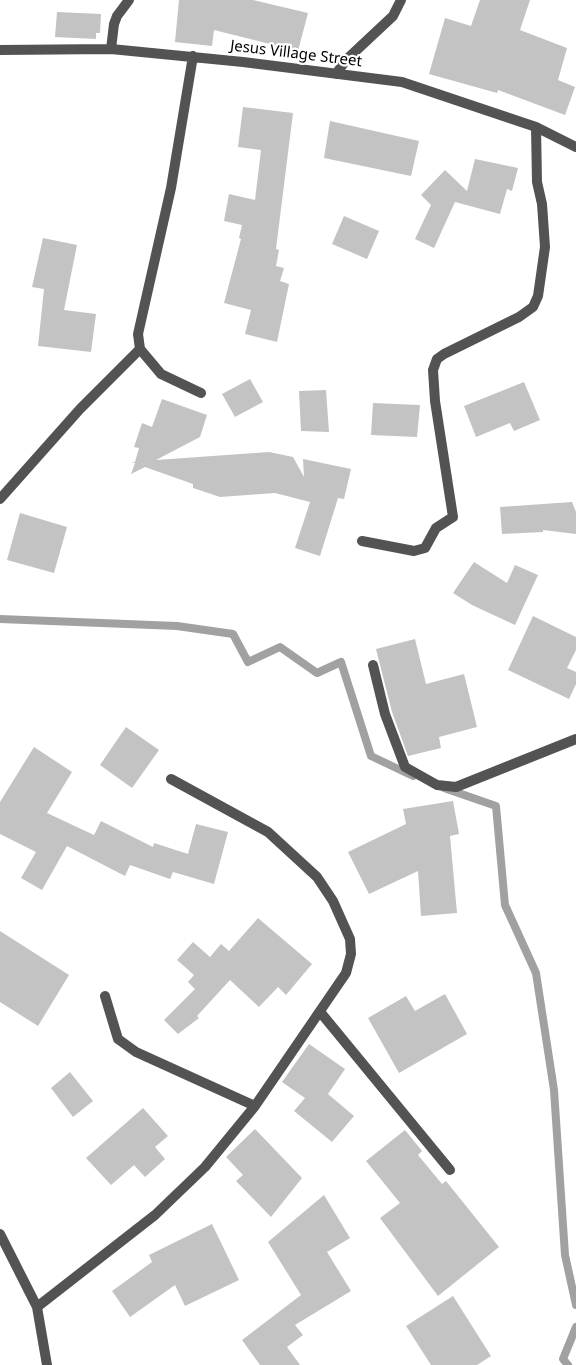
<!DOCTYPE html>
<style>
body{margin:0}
canvas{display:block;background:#fff}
</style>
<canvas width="576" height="1365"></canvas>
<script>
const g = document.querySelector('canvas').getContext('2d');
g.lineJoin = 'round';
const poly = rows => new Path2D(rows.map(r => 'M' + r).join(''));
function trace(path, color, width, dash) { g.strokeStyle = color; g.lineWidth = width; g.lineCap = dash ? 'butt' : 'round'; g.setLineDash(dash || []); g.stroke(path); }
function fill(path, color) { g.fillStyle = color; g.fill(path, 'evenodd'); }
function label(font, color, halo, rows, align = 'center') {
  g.font = font + ' "Noto Sans",sans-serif'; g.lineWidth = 4.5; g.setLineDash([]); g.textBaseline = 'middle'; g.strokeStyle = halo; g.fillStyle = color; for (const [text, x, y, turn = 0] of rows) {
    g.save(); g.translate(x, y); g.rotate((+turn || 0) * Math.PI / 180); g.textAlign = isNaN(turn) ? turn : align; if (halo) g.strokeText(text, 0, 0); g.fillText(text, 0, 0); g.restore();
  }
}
const stream = poly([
 [0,619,177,626,233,634,248,662,280,647,317,673,341,662,371,756,413,776],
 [444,788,496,806,505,905,536,973,554,1090,565,1255,576,1305],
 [568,1365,563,1359,576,1327]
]);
const building = poly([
 [179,0,253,0,308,13,298,51,214,30,212,46,175,42],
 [480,0,530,0,520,30,567,48,558,80,575,87,565,115,498,90,497,93,429,74,445,18,471,26],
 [57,12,101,14,100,33,96,33,96,39,55,37],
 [243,107,293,113,276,249,279,250,276,266,284,268,280,281,289,284,277,342,245,334,251,310,224,303,241,239,239,238,242,225,224,221,229,194,255,200,261,150,238,147],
 [330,121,419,141,411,176,324,158],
 [475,159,518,168,512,191,507,189,500,214,455,202,434,248,415,239,431,205,421,195,445,170,467,191],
 [344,216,379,231,367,259,332,244],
 [43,238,77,245,64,310,96,314,91,352,38,346,44,289,32,287],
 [250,379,263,402,235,417,222,394],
 [524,382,540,420,514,431,510,423,476,437,464,406],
 [326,390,329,432,301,431,299,391],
 [162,399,207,415,200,437,156,460,269,452,293,457,304,477,303,459,351,469,344,499,338,498,320,556,295,548,310,502,275,493,220,497,193,488,193,484,145,467,131,474,135,463,131,462,135,462,139,448,134,447,142,423,152,427],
 [373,403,420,405,417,437,371,435],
 [572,502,576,512,576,534,543,530,543,532,502,534,500,507],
 [20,513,67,527,54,573,7,560],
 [474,562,507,583,515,565,538,575,515,625,472,605,453,593],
 [533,616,576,637,576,650,567,668,576,672,576,684,569,699,508,670],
 [415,639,426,684,464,674,477,727,439,737,441,748,408,756,392,712,376,649],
 [126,727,159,750,132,788,100,765],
 [34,747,72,772,47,813,94,835,101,821,153,847,154,843,188,854,196,824,228,832,214,884,173,872,170,879,130,865,125,876,67,846,42,890,21,878,36,852,0,834,0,802],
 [453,801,459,834,450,836,457,913,421,916,418,871,369,894,348,852,406,824,403,809],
 [258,918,312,964,286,995,278,987,259,1007,230,980,197,1016,199,1018,178,1034,164,1020,195,989,188,982,194,975,177,960,193,942,210,957,221,944,229,951],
 [0,931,69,975,38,1026,0,1002],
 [445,994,467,1034,399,1073,368,1018,406,996,415,1011],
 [309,1044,345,1069,328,1094,354,1116,332,1142,294,1111,305,1098,282,1082],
 [70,1072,93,1101,73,1117,51,1088],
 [143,1108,168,1136,155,1147,165,1159,145,1177,134,1165,111,1185,86,1158],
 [255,1129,302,1178,271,1217,236,1181,243,1175,226,1157],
 [405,1130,422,1151,418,1155,442,1184,446,1181,499,1247,438,1296,380,1218,400,1203,366,1161],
 [324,1195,350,1238,327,1252,351,1291,295,1325,303,1335,287,1347,300,1365,260,1365,242,1340,301,1295,268,1242],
 [212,1224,239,1280,185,1306,175,1285,130,1317,112,1291,152,1262,149,1255],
 [453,1296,491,1356,477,1365,431,1365,406,1326]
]);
const service = poly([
 [0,499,80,409,140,349]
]);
const minor = poly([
 [111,49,114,24,117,16,129,0],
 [0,50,111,49,243,62,402,82,536,127,576,147],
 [193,56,171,188,138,334,140,349,161,374,201,393],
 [336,74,346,60,393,16,401,0],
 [362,541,414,551,425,548,436,528,453,517,435,401,433,370,437,359,444,354,519,317,533,307,538,296,545,247,542,204,537,182,536,127],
 [373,665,385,714,405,767,437,785,456,787,576,739],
 [105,996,118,1039,136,1052,255,1106],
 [321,1013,450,1170],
 [0,1234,37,1307,47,1365],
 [37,1307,155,1215,205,1167,255,1106,346,973,351,954,350,939,333,901,317,877,268,832,171,779]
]);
const streetNames = [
 ["Jesus Village Street",296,54,7]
];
trace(stream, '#a1a1a1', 8);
fill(building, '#c3c3c3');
trace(service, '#535353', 10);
trace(minor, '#535353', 10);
label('15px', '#000', '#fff', streetNames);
</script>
